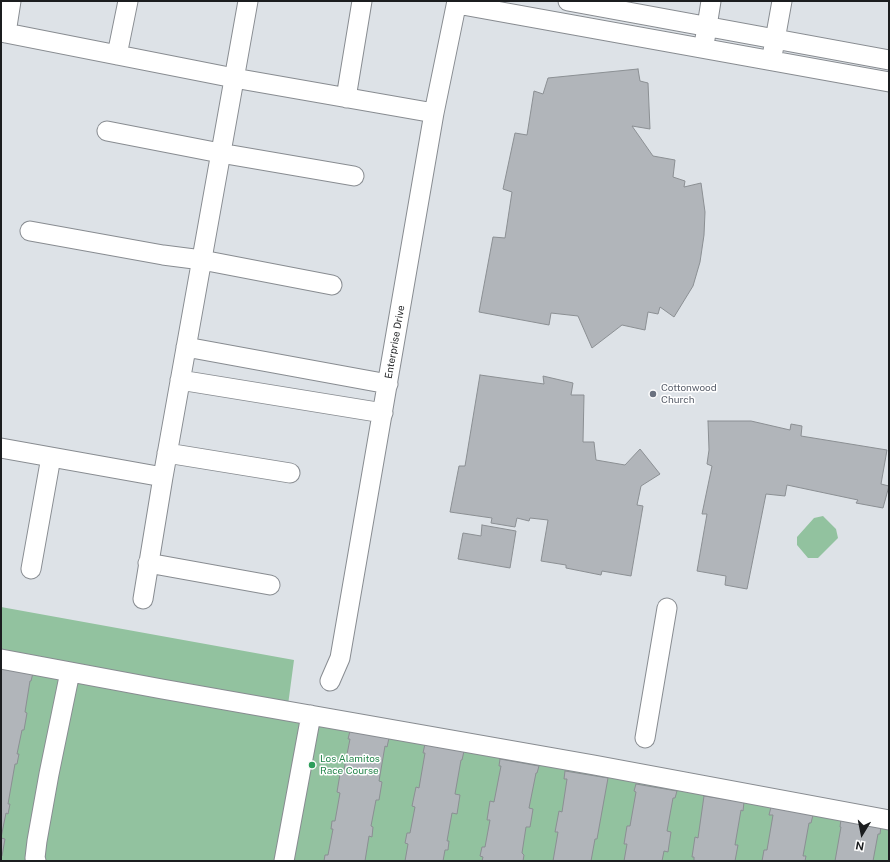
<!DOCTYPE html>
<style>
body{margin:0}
#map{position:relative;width:890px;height:862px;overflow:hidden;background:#dde2e7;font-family:"Public Sans",sans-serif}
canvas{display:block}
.frame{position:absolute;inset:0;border:2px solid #1b1d1f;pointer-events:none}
.north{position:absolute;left:842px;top:814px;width:40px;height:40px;-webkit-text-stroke:3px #fff;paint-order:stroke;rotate:190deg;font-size:11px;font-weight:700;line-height:16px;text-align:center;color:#1b1d1f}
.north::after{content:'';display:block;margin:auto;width:14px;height:18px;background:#1b1d1f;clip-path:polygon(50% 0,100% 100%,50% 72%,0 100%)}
</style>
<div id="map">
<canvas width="890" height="862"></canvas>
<div class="frame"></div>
<div class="north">N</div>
</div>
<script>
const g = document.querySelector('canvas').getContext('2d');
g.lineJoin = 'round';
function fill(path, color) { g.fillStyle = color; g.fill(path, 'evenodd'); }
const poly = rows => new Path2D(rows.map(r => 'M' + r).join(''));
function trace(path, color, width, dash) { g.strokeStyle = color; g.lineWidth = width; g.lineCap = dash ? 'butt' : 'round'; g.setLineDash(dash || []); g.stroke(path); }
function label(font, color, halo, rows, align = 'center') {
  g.font = font + ' "Public Sans",sans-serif'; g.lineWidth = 3; g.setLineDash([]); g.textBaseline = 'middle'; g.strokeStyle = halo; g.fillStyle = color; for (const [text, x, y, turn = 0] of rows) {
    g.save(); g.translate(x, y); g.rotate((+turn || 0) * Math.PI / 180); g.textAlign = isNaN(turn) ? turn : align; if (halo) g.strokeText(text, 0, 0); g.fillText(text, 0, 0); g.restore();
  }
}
const green = poly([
 [823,516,836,529,838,538,818,558,808,558,797,545,797,537,814,518],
 [1,607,294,660,288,705,889,814,889,861,1,861]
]);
const building = poly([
 [638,69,640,81,648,83,650,129,632,126,653,156,675,160,673,177,685,181,684,187,701,183,705,212,704,235,700,262,693,286,674,317,660,307,658,314,648,312,645,330,622,325,592,348,578,316,551,313,549,325,479,312,493,237,505,238,512,192,503,189,515,133,527,135,534,91,543,94,548,78,638,69],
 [480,375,544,384,543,376,573,383,571,395,584,395,583,442,594,442,596,460,625,465,640,449,660,474,641,486,637,505,643,506,631,576,602,571,601,575,566,568,566,565,541,561,548,520,530,518,529,521,517,518,515,527,491,523,492,518,450,512,459,466,465,466,480,375],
 [708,421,751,421,790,430,791,424,802,426,801,436,887,450,881,484,889,486,883,508,856,503,858,500,787,485,785,496,766,494,747,589,725,585,726,576,697,571,707,514,702,514,712,466,707,464,709,450,708,421],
 [482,525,516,531,510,568,458,559,463,533,481,536,482,525],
 [1,667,33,673,31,681,30,681,25,712,27,713,24,730,22,730,17,754,19,754,17,764,15,764,8,804,10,804,8,814,6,813,1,838,5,839,2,856,1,856,1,667],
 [350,731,389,738,387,747,385,746,379,781,382,782,379,800,376,800,371,826,373,827,372,837,369,836,365,861,324,861,325,855,328,855,333,829,331,829,332,821,335,821,340,793,337,792,340,774,343,775,350,739,348,739,350,731],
 [425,744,464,751,462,760,461,760,455,794,460,795,457,814,452,813,447,841,449,841,448,850,445,850,443,861,405,861,408,844,405,843,407,833,410,833,415,807,412,806,416,787,419,788,425,753,423,753,425,744],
 [500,759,539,766,537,773,536,773,529,808,533,809,530,827,526,827,522,853,524,855,523,861,482,861,483,857,480,856,482,847,485,847,490,820,487,820,490,801,494,802,501,766,499,766,500,759],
 [565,771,608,778,597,839,595,839,591,861,553,861,558,832,555,832,559,811,562,812,567,779,564,779,565,771],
 [636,784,677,791,675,798,673,798,667,831,671,832,668,852,664,851,662,861,624,861,627,844,624,844,627,826,630,826,636,792,634,791,636,784],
 [704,796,744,802,743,811,741,810,735,845,738,845,735,861,694,861,694,857,692,857,695,837,698,838,704,796],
 [771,807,813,815,811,823,809,823,803,856,806,856,805,861,762,861,764,850,767,850,773,815,769,815,771,807],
 [841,819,881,826,880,834,878,834,873,861,835,861,841,827,840,827,841,819]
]);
const minor = poly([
 [568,1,889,60],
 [457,4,889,82],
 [1,32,234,78,434,113],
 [6,33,11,1],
 [705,39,711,1],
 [773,51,782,1],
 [117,55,128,1],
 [346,98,362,1],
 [107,131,220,153,354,176],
 [30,231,163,255,202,260,332,285],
 [186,347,388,384],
 [180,380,383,413],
 [1,448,163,477,248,1],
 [167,453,290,473],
 [148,563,270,585],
 [31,569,51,457],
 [143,599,163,477],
 [1,659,162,689,594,765,889,820],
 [330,681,340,658,434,113,457,1],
 [645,738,667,608],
 [36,861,35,858,37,841,49,774,70,672],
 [284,861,311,715]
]);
const markers = [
 [653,394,4,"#6b7280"],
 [312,765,4,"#2e9e5b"]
];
const streetNames = [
 ["Enterprise Drive",395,342,-80]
];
const worshipNames = [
 ["Cottonwood",661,388],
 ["Church",661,400]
];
const leisureNames = [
 ["Los Alamitos",320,759],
 ["Race Course",320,771]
];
fill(green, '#92c29f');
fill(building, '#b1b5ba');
trace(building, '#8b8f93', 1);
trace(minor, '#888c91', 21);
trace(minor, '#fff', 19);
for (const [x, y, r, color] of markers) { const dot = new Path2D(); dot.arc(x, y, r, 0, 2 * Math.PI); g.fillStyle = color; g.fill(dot); trace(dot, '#fff', 1.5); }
label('10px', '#1b1d1f', '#fff', streetNames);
label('10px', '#5b616d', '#fff', worshipNames, 'left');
label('10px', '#27864d', '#fff', leisureNames, 'left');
</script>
